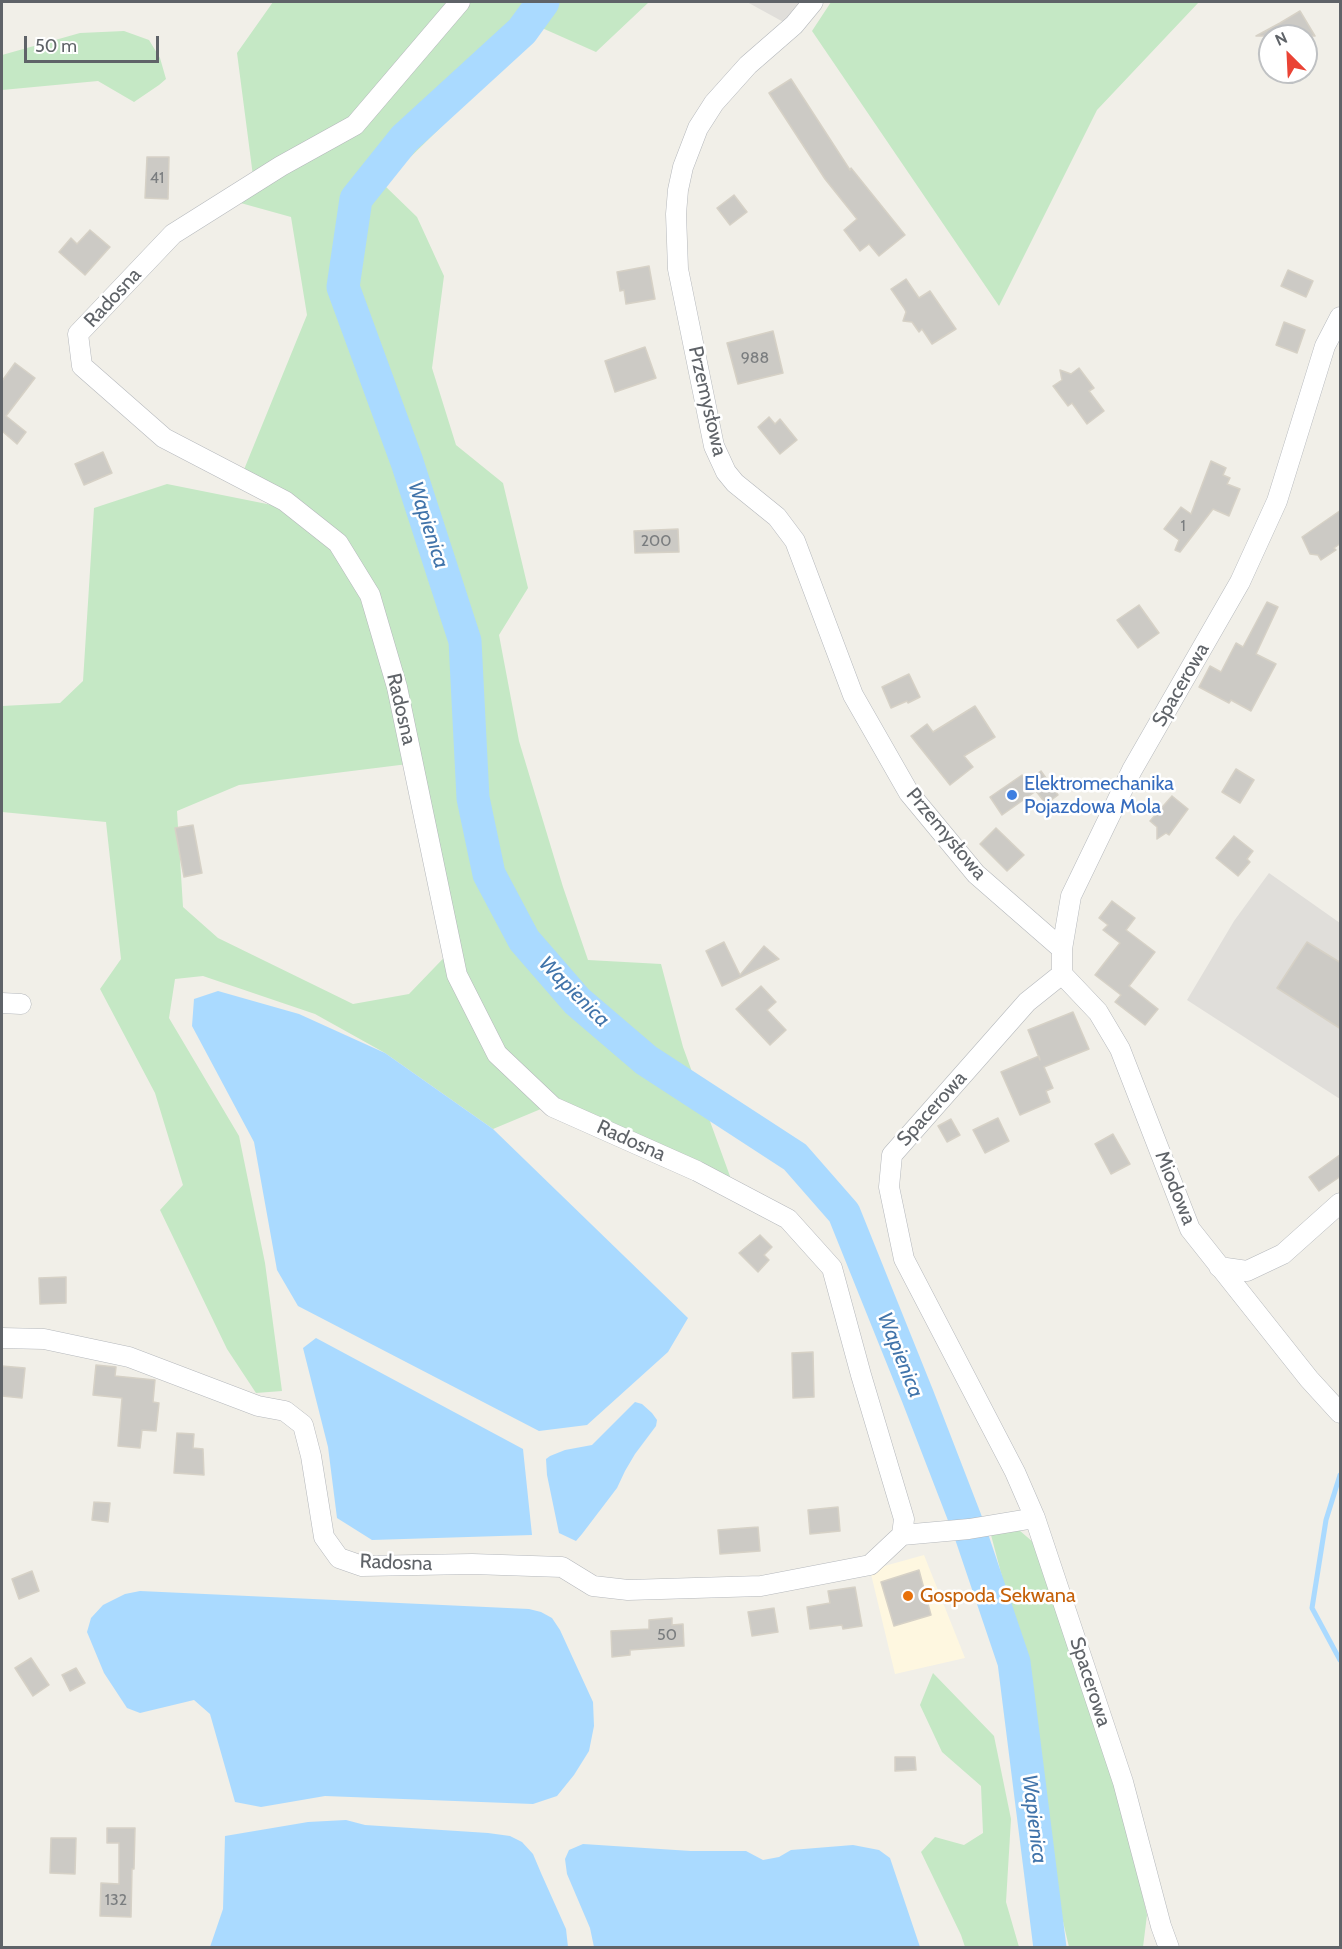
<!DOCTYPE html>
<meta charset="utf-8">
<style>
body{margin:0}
#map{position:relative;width:1342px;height:1949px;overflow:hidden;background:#f1efe8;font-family:Cabin,sans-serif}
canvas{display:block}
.frame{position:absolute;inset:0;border:3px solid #5f6368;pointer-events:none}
.north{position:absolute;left:1258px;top:24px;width:60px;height:60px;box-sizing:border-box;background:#fff;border:2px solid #bfc1c3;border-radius:50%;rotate:336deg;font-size:16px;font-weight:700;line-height:24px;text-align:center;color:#5f6368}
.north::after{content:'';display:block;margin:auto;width:21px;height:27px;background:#ea4335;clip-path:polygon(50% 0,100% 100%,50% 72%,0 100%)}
.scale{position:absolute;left:24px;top:36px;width:135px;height:27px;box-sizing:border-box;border:3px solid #5f6368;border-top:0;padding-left:8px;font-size:18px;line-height:21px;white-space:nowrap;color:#5f6368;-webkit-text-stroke:4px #fff;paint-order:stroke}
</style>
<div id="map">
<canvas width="1342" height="1949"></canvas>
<div class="frame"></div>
<div class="north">N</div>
<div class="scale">50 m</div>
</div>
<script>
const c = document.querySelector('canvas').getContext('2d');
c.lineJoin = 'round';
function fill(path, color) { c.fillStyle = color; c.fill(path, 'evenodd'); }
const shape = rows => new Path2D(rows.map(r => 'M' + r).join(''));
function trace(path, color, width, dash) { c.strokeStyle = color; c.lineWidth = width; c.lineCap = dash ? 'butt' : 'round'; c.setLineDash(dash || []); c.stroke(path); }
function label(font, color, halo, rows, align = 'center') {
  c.font = font + ' Cabin,sans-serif'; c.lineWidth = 5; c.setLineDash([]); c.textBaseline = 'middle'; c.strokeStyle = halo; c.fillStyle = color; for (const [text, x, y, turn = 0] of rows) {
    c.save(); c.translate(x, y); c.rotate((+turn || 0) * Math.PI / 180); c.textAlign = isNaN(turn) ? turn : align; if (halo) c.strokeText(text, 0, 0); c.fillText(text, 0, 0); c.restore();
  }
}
fill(shape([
 [924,1555,965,1658,895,1674,870,1570]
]), '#fef7e0');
fill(shape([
 [747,2,806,2,787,24],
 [1269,873,1340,923,1340,1099,1187,1000,1234,921]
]), '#e0deda');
fill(shape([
 [273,2,451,2,352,121,253,176,237,53],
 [466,2,649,2,596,52,542,28,383,184,417,217,444,276,432,368,456,445,503,483,528,588,499,635,519,741,563,887,588,960,661,964,683,1047,731,1179,560,1101,493,1129,385,1053,315,1014,203,976,175,979,169,1018,239,1136,265,1263,282,1391,256,1393,227,1349,160,1210,183,1185,155,1093,100,989,121,959,106,822,2,812,2,706,60,703,83,681,94,508,167,484,282,507,333,548,366,599,408,764,239,785,177,811,183,907,218,938,353,1004,409,994,460,941,403,687,342,540,243,472,307,315,291,217,237,202,357,130],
 [831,2,1199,2,1097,110,999,306,812,31],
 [124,31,149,40,160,58,166,79,159,85,134,102,98,81,2,90,2,55,80,33],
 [1019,1530,1041,1549,1118,1786,1147,1915,1143,1947,1069,1947,1057,1896,1029,1679,991,1535],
 [933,1673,994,1736,1011,1819,1006,1902,1019,1947,965,1947,961,1935,921,1852,935,1837,964,1845,983,1833,981,1786,942,1752,920,1705]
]), '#c5e8c5');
fill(shape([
 [218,991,299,1014,385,1053,493,1129,688,1318,668,1352,587,1425,539,1431,298,1306,277,1270,254,1142,192,1026,194,999],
 [316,1338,523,1449,532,1535,372,1540,337,1518,328,1447,303,1348],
 [635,1402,642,1404,652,1413,657,1420,656,1426,635,1454,625,1471,617,1488,582,1534,576,1541,559,1533,547,1475,546,1459,550,1456,565,1450,592,1445],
 [140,1591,529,1609,541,1612,552,1618,560,1630,593,1702,594,1726,589,1751,574,1775,557,1796,533,1804,325,1796,261,1807,235,1802,210,1714,194,1700,140,1713,127,1708,104,1673,87,1632,91,1618,103,1605,125,1594],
 [346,1820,365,1825,488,1833,510,1836,522,1842,533,1854,541,1873,566,1929,568,1947,210,1947,223,1909,225,1836,308,1822],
 [583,1844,691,1851,746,1851,763,1860,779,1857,791,1850,853,1845,879,1850,890,1858,920,1947,594,1947,590,1928,567,1874,565,1859,569,1850]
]), '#aadaff');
trace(shape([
 [1340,1475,1326,1520,1312,1608,1340,1660]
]), '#aadaff', 5);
trace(shape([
 [543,2,522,31,404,139,356,199,343,287,407,462,465,641,473,798,489,874,524,940,577,1001,646,1060,795,1157,844,1213,918,1397,969,1529,1014,1662,1050,1948]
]), '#aadaff', 33);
const building = shape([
 [1300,11,1315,36,1256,36,1280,23,1300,11],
 [791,79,850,170,851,168,905,235,879,256,869,244,860,251,844,230,857,219,825,179,769,93,791,79],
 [147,157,169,157,168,199,145,198,147,157],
 [734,195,747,212,730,225,717,208,734,195],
 [90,230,110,247,85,275,59,252,71,238,77,244,90,230],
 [649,266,655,299,626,304,624,290,620,291,617,272,649,266],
 [1288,270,1313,281,1306,297,1281,286,1288,270],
 [906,279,919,298,930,291,956,329,932,344,922,329,919,332,912,322,903,321,906,312,904,308,891,289,906,279],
 [1284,322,1305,330,1297,353,1276,345,1284,322],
 [773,331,783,373,738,384,727,343,773,331],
 [645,347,656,378,615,392,605,361,645,347],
 [15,363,35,378,6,416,26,432,17,444,2,431,2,381,15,363],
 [1079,368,1094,388,1089,391,1104,411,1087,424,1072,403,1068,406,1053,386,1062,380,1060,370,1071,374,1079,368],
 [769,417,775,424,780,419,797,440,780,454,758,427,769,417],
 [103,452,112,473,84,485,75,464,103,452],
 [1211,461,1226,468,1223,475,1230,478,1227,484,1240,489,1229,516,1213,509,1180,552,1175,550,1179,540,1164,529,1181,507,1191,514,1211,461],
 [1341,510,1341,543,1334,548,1336,550,1321,560,1318,555,1310,554,1302,537,1341,510],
 [678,529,679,552,635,553,634,531,678,529],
 [1267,602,1278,607,1256,654,1276,664,1251,711,1231,700,1229,703,1199,687,1210,666,1221,672,1236,643,1243,647,1267,602],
 [1139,605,1159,633,1138,648,1117,620,1139,605],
 [909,674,920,697,908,703,907,701,891,708,882,687,909,674],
 [975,706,995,737,964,756,973,767,950,785,911,736,927,724,933,732,975,706],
 [1236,769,1254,780,1240,803,1222,792,1236,769],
 [1041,771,1058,795,1046,804,1036,791,1002,815,990,797,1022,775,1026,781,1041,771],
 [1172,796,1188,809,1169,835,1166,833,1157,839,1157,827,1150,821,1172,796],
 [193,825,202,873,184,877,175,828,193,825],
 [996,828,1024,855,1007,871,980,844,996,828],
 [1234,836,1253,851,1247,859,1250,862,1238,876,1216,858,1234,836],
 [1112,901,1135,918,1126,930,1155,952,1129,986,1158,1009,1145,1025,1115,1002,1121,995,1095,975,1120,943,1103,930,1108,925,1099,918,1112,901],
 [724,942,740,975,764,946,779,959,722,986,706,951,724,942],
 [1307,942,1341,963,1341,1029,1277,988,1307,942],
 [761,986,776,1002,767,1010,786,1030,770,1045,736,1009,761,986],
 [1073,1012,1089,1049,1044,1067,1053,1088,1046,1091,1050,1102,1020,1115,1001,1072,1039,1056,1040,1060,1028,1030,1073,1012],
 [998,1118,1009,1141,985,1153,973,1130,998,1118],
 [951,1119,960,1135,947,1142,938,1126,951,1119],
 [1113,1134,1130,1164,1111,1174,1095,1144,1113,1134],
 [1341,1154,1341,1176,1319,1191,1309,1177,1341,1154],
 [760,1235,772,1247,764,1255,769,1260,758,1272,739,1253,760,1235],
 [66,1277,66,1303,40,1304,39,1278,66,1277],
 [813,1352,814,1397,793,1398,792,1353,813,1352],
 [96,1365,116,1367,115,1376,155,1380,153,1402,159,1403,156,1431,142,1430,140,1448,118,1446,122,1398,93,1395,96,1365],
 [2,1366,25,1368,22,1398,2,1396,2,1366],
 [177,1433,194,1434,193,1448,203,1449,204,1475,174,1473,177,1433],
 [94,1502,110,1503,108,1522,92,1520,94,1502],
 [838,1507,840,1531,810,1534,808,1510,838,1507],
 [758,1527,760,1551,720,1554,718,1530,758,1527],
 [919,1570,931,1615,894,1626,881,1582,919,1570],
 [32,1571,39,1591,19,1599,12,1579,32,1571],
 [855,1587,862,1626,843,1629,842,1625,810,1629,807,1607,830,1603,828,1591,855,1587],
 [774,1608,778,1632,752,1636,748,1612,774,1608],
 [672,1618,672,1625,683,1624,684,1646,630,1650,630,1655,612,1657,611,1631,649,1629,649,1620,672,1618],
 [31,1658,49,1685,33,1696,15,1668,31,1658],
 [76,1668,85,1683,70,1691,62,1675,76,1668],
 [895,1757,915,1757,916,1770,895,1771,895,1757],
 [107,1828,135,1828,134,1869,132,1869,131,1917,100,1916,101,1883,119,1884,119,1843,107,1843,107,1828],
 [51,1838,76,1838,75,1874,50,1873,51,1838]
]);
fill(building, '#cccac5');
trace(building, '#d6d1c6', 1.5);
const street = shape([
 [813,2,794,25,748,65,714,103,698,128,683,167,678,190,676,214,678,269,714,446,726,472,735,483,777,517,795,541,853,695,909,793,976,874,1062,949],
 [1062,974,1098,1012,1120,1049,1190,1229,1309,1379,1340,1413],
 [2,1003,21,1004],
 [1219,1267,1247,1271,1283,1254,1340,1203],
 [2,1338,44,1339,129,1357,258,1406,285,1411,303,1425,311,1456,324,1537,339,1558,362,1566,472,1564,562,1567,593,1586,628,1590,761,1586,870,1565,902,1535,904,1519,861,1375,832,1268,788,1219,697,1171,553,1107,497,1054,457,975,397,687,370,595,338,543,285,501,164,438,82,366,78,334,173,234,281,166,355,125,460,2],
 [902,1535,969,1529,1035,1518],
 [1169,1948,1161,1926,1123,1782,1035,1518,1015,1472,904,1259,889,1187,892,1155,1027,1002,1062,974,1062,949,1071,896,1132,770,1240,582,1277,501,1325,346,1340,317]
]);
trace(street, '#b5b8bc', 21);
trace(street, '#fff', 20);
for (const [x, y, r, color] of [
 [1012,795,6,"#3f7fe0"],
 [908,1596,6,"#e8710a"]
]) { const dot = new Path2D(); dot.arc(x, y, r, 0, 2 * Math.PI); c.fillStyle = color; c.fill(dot); trace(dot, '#fff', 2); }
label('16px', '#7a7d7f', null, [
 ["41",157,178],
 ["988",755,358],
 ["1",1183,526],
 ["200",656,541],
 ["50",667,1635],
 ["132",116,1900]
]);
label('20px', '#5f6368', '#fff', [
 ["Radosna",113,298,-47],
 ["Przemysłowa",707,401,77],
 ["Spacerowa",1181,685,-60],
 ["Radosna",401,709,77],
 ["Przemysłowa",946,834,50],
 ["Spacerowa",932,1109,-48],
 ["Radosna",631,1141,24],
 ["Miodowa",1175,1188,68],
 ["Radosna",396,1563,2],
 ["Spacerowa",1090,1682,72]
]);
label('20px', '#366cbe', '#fff', [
 ["Elektromechanika",1024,784],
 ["Pojazdowa Mola",1024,807]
], 'left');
label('20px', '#c56008', '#fff', [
 ["Gospoda Sekwana",920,1596]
], 'left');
label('italic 21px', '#4174aa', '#fff', [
 ["Wapienica",428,525,72],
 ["Wapienica",574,992,45],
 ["Wapienica",900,1355,68],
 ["Wapienica",1034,1819,83]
]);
</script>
